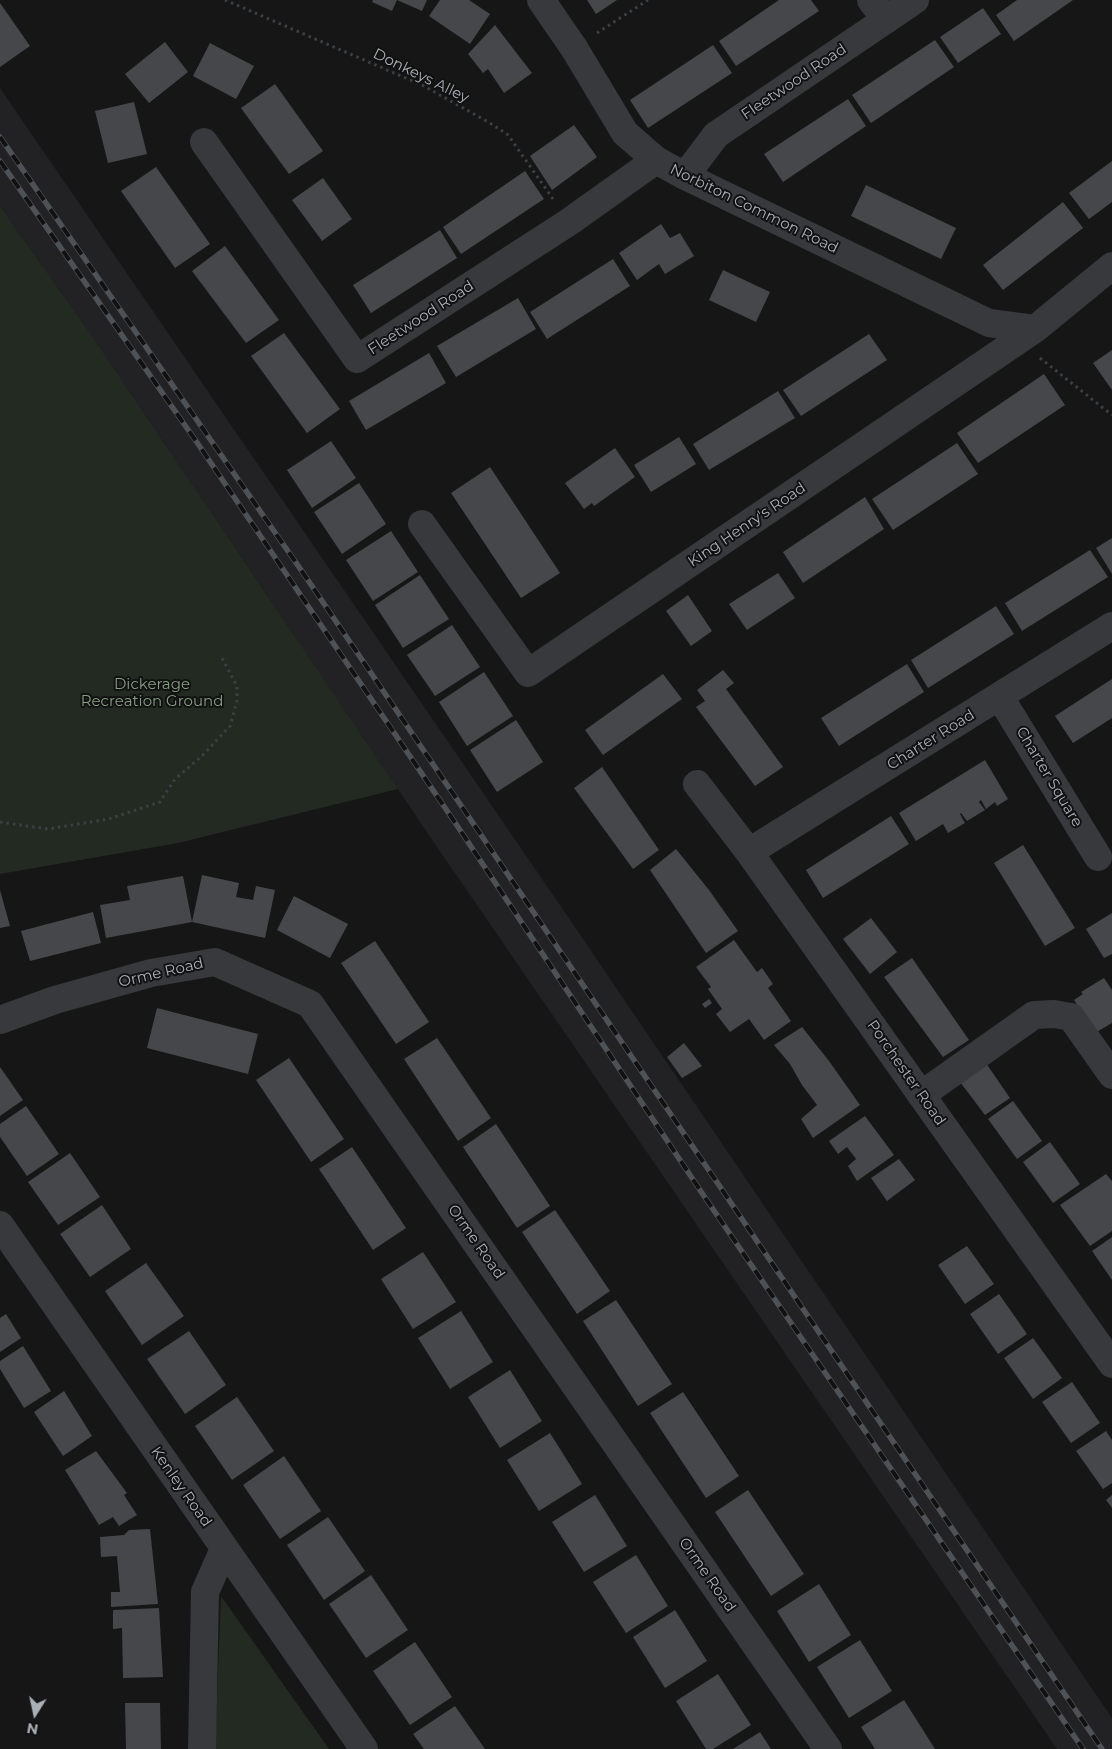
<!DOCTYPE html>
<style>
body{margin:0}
#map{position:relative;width:1112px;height:1749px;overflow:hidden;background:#161617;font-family:Montserrat,sans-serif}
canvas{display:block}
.north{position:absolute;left:10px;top:1689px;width:50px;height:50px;-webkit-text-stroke:4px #111112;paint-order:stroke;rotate:190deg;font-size:14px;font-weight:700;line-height:20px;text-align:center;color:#a9b0b6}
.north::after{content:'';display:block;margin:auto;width:18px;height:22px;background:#a9b0b6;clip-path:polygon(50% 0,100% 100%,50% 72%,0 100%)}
</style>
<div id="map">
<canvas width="1112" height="1749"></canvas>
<div class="north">N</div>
</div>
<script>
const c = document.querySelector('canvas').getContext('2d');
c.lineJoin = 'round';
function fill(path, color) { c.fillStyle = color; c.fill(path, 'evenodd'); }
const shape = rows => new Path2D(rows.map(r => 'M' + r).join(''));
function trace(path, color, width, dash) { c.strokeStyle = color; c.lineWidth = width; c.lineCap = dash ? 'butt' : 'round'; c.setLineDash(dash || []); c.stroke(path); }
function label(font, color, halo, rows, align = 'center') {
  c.font = font + ' Montserrat,sans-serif'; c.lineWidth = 4; c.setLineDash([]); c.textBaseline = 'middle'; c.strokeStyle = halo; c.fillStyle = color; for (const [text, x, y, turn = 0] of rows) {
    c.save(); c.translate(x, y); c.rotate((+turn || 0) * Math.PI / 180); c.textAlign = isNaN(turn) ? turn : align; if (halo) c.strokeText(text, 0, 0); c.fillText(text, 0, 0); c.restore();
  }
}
fill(shape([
 [0,88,564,911,1095,1693,1112,1718,1112,1749,1057,1749,435,844,88,330,0,206]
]), '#222224');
fill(shape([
 [0,206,88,330,398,789,178,843,0,874],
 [221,1596,329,1749,215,1749]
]), '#232a22');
fill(shape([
 [373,0,397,0,392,11,372,2],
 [397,0,427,0,422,11],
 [440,0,469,0,490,14,470,44,429,16],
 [587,0,617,0,596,14],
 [779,0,811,0,819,11,736,66,719,41],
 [1017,0,1073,0,1014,41,996,15],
 [0,3,30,46,0,67],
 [983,8,1001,34,958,63,940,37],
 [495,25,532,73,504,93,488,69,483,73,468,54],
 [935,40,954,67,871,123,852,95],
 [165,42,188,72,149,103,125,74],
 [210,43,254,66,236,99,193,76],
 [713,45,732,73,648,128,630,100],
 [275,84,323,151,289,174,241,108],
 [848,99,866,126,783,182,764,154],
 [134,102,147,154,108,163,95,111],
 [574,125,597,157,552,190,530,156],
 [1112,161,1112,202,1089,219,1069,193],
 [156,167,210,244,175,268,121,191],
 [525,171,544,199,461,254,443,227],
 [323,178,352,219,322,241,292,200],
 [866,185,956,228,941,259,851,216],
 [1063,202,1083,228,1003,290,983,265],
 [661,224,670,238,680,233,694,256,665,274,659,264,637,280,619,253],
 [440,230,457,258,371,313,353,285],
 [225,246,279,320,246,343,192,271],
 [613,259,630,286,547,339,530,312],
 [723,270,770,292,756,322,709,300],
 [518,298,536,329,456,377,437,346],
 [284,333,340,409,307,433,251,356],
 [869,334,887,360,801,416,783,390],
 [1112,350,1112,390,1093,363],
 [429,353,446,383,366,430,349,401],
 [1044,374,1065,405,978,463,957,433],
 [778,391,795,418,709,470,693,444],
 [679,437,696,464,651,492,634,465],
 [331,441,356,478,312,508,287,470],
 [957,443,978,474,893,530,872,499],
 [615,448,635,477,594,506,592,503,584,509,565,483],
 [490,467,560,573,521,598,451,493],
 [359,483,386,524,342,554,314,512],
 [865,497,884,529,803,583,783,552],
 [391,531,418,572,373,601,346,560],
 [1112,538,1112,574,1096,548],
 [1090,550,1108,577,1022,631,1005,603],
 [778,573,795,598,747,630,729,604],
 [420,575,449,619,403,648,375,605],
 [688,595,712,631,691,646,666,611],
 [996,606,1014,634,928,688,911,660],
 [452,625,480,667,435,696,407,655],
 [907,664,924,692,839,746,821,718],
 [723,670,734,683,726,689,783,767,755,786,696,707,705,701,697,690],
 [484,672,513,716,467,746,439,702],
 [663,674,682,699,603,755,585,730],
 [1112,679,1112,718,1073,743,1055,716],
 [516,720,543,762,497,792,470,750],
 [985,760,1008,799,997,806,995,802,986,809,981,800,979,802,985,810,967,821,961,813,960,814,965,823,948,833,943,824,916,841,899,813],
 [602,767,659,850,633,869,574,788],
 [891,816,909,844,823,898,806,870],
 [1023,845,1075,928,1045,946,994,863],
 [676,849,709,890,738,931,706,953,650,870],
 [202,875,239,883,236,897,253,900,256,886,275,890,265,938,192,922],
 [183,876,192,922,106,938,100,905,130,900,127,886],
 [0,890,10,926,0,928],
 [294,896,348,924,330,958,277,930],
 [93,912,101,943,30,961,21,931],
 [1112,913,1112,954,1104,958,1086,929],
 [871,918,897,952,870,974,843,939],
 [734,940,757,972,762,968,773,984,768,988,791,1021,764,1040,749,1019,730,1032,716,1014,722,1009,708,989,711,987,696,967],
 [375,941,429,1022,396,1044,341,963],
 [912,958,969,1040,943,1057,884,977],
 [1104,978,1112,990,1112,1023,1095,1033,1074,1000,1083,994,1081,992],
 [709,999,712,1003,705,1008,702,1004],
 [157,1008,258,1034,248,1074,147,1048],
 [802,1027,829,1061,860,1105,813,1138,801,1119,817,1105,802,1085,790,1064,774,1045],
 [437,1038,491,1118,458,1141,404,1059],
 [684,1043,702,1066,682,1078,667,1057],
 [981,1056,1010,1098,985,1115,954,1074],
 [289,1058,344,1139,311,1162,256,1080],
 [0,1067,23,1100,0,1116],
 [1013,1101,1042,1141,1017,1159,988,1119],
 [26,1106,59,1154,27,1176,0,1137,0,1124],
 [865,1116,894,1155,857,1181,848,1166,856,1159,847,1147,838,1154,829,1141],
 [496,1124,550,1206,517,1228,463,1147],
 [1050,1142,1080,1184,1053,1203,1023,1162],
 [352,1147,406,1228,373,1250,319,1169],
 [70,1153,100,1197,58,1225,28,1182],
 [899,1159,915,1180,887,1201,871,1178],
 [1106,1174,1112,1181,1112,1231,1090,1246,1060,1205],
 [102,1205,131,1249,90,1277,60,1234],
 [555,1210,610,1291,577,1314,522,1232],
 [1112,1237,1112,1280,1092,1251],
 [967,1246,994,1284,965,1304,938,1265],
 [423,1252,456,1302,413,1329,381,1279],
 [146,1263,184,1316,142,1345,105,1291],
 [999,1294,1027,1334,998,1354,970,1314],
 [616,1300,672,1384,638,1406,583,1321],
 [461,1311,493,1362,450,1389,418,1338],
 [6,1314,21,1338,0,1352,0,1318],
 [189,1331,226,1385,185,1414,147,1359],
 [1033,1338,1062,1378,1033,1399,1004,1358],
 [23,1346,51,1391,24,1408,0,1369,0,1361],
 [510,1370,542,1421,500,1448,468,1397],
 [1072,1382,1100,1423,1071,1443,1042,1402],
 [64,1391,92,1436,63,1456,34,1412],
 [683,1392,739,1476,706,1498,650,1413],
 [237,1397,274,1451,232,1480,195,1426],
 [1106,1431,1112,1440,1112,1483,1103,1489,1076,1451],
 [550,1433,582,1484,539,1511,507,1460],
 [96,1451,127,1493,124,1495,137,1515,119,1526,113,1517,99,1525,65,1470],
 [284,1456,321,1511,280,1539,243,1485],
 [748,1490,804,1574,771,1596,715,1512],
 [595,1495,627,1546,584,1572,552,1522],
 [1112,1495,1112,1508,1106,1500],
 [328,1517,365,1571,324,1600,287,1545],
 [150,1529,158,1604,111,1607,111,1592,120,1592,117,1556,101,1557,100,1537,124,1535,129,1530],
 [636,1555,668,1606,626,1633,593,1582],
 [371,1575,408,1630,366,1658,329,1604],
 [819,1584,851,1635,809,1662,777,1611],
 [159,1608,163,1677,123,1678,122,1628,113,1629,113,1610],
 [675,1610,707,1661,665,1688,633,1637],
 [860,1640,892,1691,849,1718,817,1667],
 [415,1642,452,1697,410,1725,373,1671],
 [718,1674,751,1725,713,1749,706,1749,676,1701],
 [904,1700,935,1749,875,1749,861,1727],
 [125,1703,160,1703,161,1749,126,1749],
 [455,1706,485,1749,424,1749,413,1734],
 [760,1732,771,1749,733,1749]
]), '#45474a');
trace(shape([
 [225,0,422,85,490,123,508,135,553,199],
 [597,33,648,0],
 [1040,358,1112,415],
 [0,822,48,829,109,819,160,802,175,779,202,756,230,726,237,701,237,686,222,658]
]), '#3d4043', 3, [2.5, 4]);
trace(shape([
 [541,0,574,48,625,133,656,160,685,176,989,323,1035,329],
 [871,0,886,20],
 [204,142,357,359,569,222,656,160],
 [685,176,716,135,915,0],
 [422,524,528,673,1035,329,1112,266],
 [1000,697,1098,857],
 [697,784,749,852,1112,1364],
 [749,852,1112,626],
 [0,1020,55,1000,151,973,215,962,310,1004,828,1749],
 [921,1095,1034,1015,1054,1014,1071,1017,1112,1075],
 [0,1225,364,1749],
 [202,1749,205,1592,224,1549]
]), '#37393c', 28);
const rail = shape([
 [0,137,299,567,1102,1749],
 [0,161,196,441,456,824,706,1199,1083,1749]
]);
trace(rail, '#4e5155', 5.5);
trace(rail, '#111112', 4, [11]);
label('15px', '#a9b0b6', '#111112', [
 ["Donkeys Alley",421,76,26],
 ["Fleetwood Road",794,82,-34],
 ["Norbiton Common Road",754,209,26],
 ["Fleetwood Road",421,318,-33],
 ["King Henry's Road",747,525,-34],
 ["Charter Road",931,740,-32],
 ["Charter Square",1049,777,59],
 ["Orme Road",161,973,-13],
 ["Porchester Road",906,1073,55],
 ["Orme Road",476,1242,55],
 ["Kenley Road",181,1487,55],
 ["Orme Road",707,1575,55]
]);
label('15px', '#879f82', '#111112', [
 ["Dickerage",152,685],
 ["Recreation Ground",152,702]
]);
</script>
